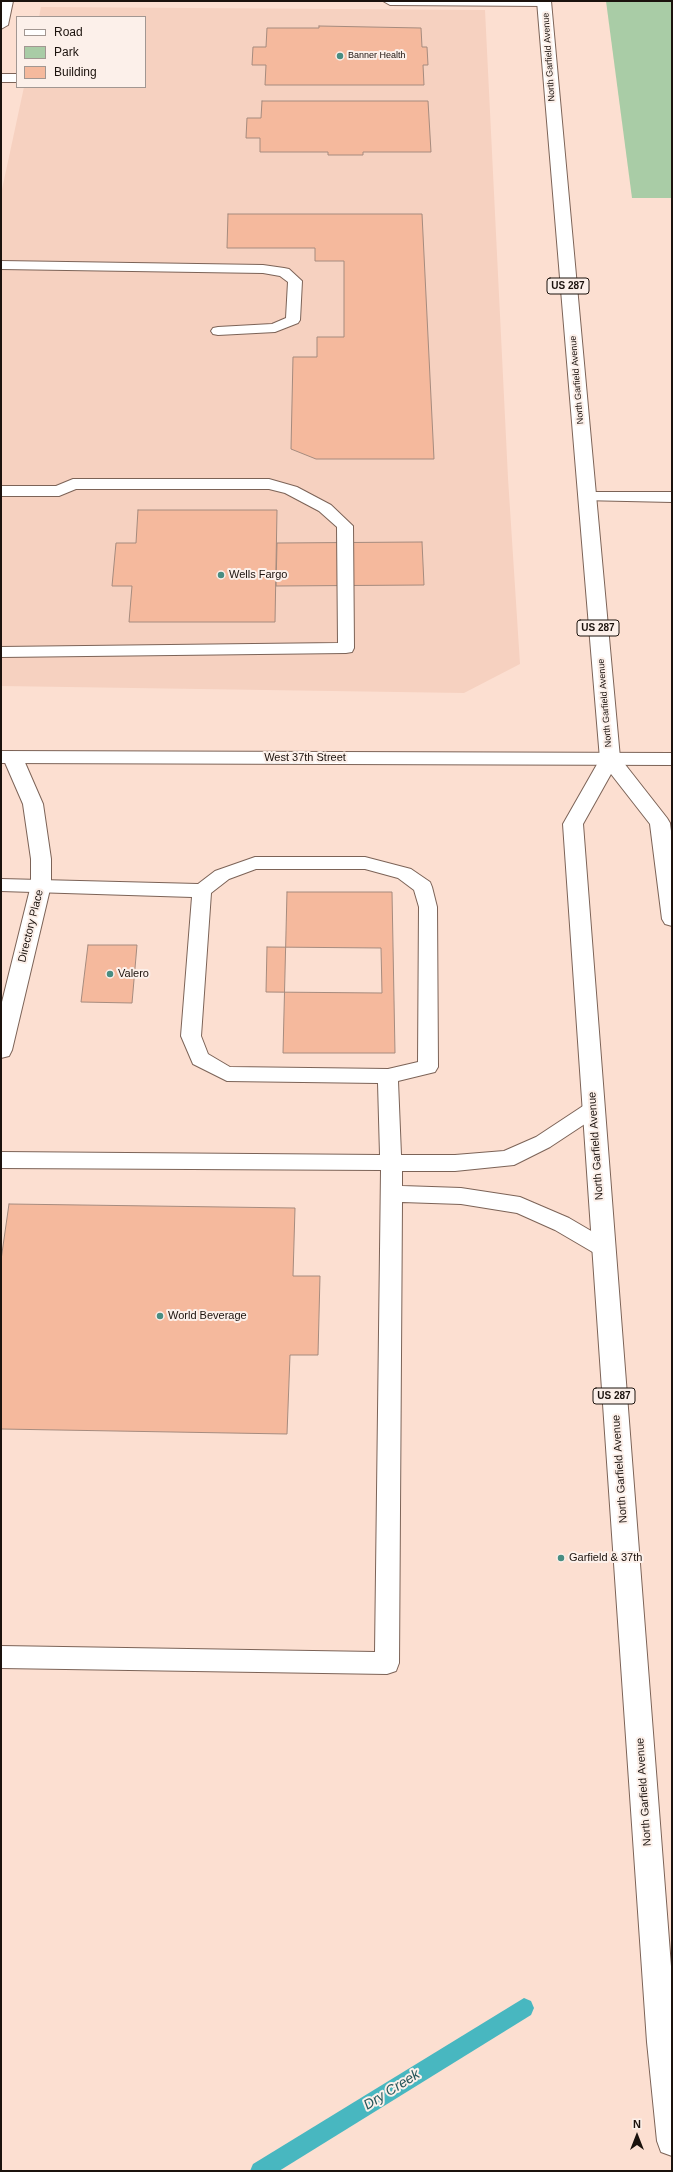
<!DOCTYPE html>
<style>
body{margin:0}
#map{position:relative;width:673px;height:2172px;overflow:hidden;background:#fcdfd1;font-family:Helvetica,sans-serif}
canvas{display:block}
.frame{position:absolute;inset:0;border:2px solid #1b120d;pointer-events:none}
.legend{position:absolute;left:16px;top:16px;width:130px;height:72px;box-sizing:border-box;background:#fcf0ea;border:1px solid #a29792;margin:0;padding:5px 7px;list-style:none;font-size:12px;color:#1b120d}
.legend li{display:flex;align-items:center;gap:8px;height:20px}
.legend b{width:20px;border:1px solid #a29792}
.north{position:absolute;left:617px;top:2116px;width:40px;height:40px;-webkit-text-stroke:3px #fcf0ea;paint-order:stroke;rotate:0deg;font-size:11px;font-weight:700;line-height:16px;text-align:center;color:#1b120d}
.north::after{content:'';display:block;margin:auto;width:14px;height:18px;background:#1b120d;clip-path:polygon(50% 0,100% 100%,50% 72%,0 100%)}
</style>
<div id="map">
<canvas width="673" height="2172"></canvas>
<div class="frame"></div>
<ul class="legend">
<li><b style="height:5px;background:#fff"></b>Road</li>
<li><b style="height:11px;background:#a9cca6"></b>Park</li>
<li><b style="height:11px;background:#f5b99d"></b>Building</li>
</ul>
<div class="north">N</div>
</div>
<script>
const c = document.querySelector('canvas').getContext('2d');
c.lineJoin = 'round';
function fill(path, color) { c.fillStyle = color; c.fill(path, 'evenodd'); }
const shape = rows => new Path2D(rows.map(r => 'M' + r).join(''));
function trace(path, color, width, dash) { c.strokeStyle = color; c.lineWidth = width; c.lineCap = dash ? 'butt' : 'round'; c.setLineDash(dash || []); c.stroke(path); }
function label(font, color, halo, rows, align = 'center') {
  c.font = font + ' Helvetica,sans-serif'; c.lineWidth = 4; c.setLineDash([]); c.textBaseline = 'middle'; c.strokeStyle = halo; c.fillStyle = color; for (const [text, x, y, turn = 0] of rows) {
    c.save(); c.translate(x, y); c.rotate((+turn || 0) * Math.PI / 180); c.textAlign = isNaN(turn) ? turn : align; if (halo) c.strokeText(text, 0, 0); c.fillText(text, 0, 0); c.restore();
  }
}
fill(shape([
 [41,7,485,10,508,478,520,664,464,693,1,686,1,194,24,87,145,87,145,17,39,17]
]), '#f6d1c0');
fill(shape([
 [606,1,672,1,672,198,632,198]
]), '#a9cca6');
fill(shape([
 [524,1998,531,2001,534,2008,531,2015,279,2171,250,2171,253,2164,524,1998]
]), '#48b7c0');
const building = shape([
 [319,26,421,28,422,47,427,47,428,65,423,65,424,85,265,85,266,65,252,65,253,47,266,47,267,28,319,28,319,26],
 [262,101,428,101,431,152,363,152,363,155,328,155,328,152,260,152,260,138,246,138,247,118,261,118,262,101],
 [228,214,422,214,434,459,316,459,291,449,293,357,317,357,317,337,344,337,344,261,315,261,315,248,227,248,228,214],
 [138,510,277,510,275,622,129,622,132,586,112,586,116,543,136,543,138,510],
 [422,542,424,585,276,586,277,543,422,542],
 [287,892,392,892,395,1053,283,1053,287,892],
 [88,945,137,945,132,1003,81,1002,88,945],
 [267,947,381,948,382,993,266,992,267,947],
 [9,1204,295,1208,293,1276,320,1276,318,1355,290,1355,287,1434,1,1429,1,1260,9,1204]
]);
fill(building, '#f5b99d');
trace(building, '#a68b7e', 1);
const lane = shape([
 [1,74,17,74,17,82,1,82,1,74],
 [1,261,263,265,284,268,289,269,302,281,300,320,298,323,275,332,218,335,213,334,211,331,213,328,218,327,272,324,286,318,288,282,280,276,263,273,1,269,1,261],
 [73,479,269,479,297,487,331,505,353,526,354,648,352,652,346,653,1,657,1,647,338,643,337,527,319,511,285,493,269,489,76,489,59,496,1,496,1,486,56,486,73,479],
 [587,492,672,492,672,502,581,500,579,497,581,494,587,492],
 [255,857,365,857,411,869,430,882,432,887,437,907,438,1067,435,1072,398,1081,401,1155,455,1155,504,1151,536,1137,586,1104,593,1101,600,1104,603,1109,600,1114,550,1147,514,1165,455,1171,402,1171,402,1186,461,1188,520,1197,569,1218,610,1242,614,1248,610,1254,603,1256,596,1254,555,1230,517,1213,461,1204,402,1202,399,1663,396,1671,387,1674,1,1668,1,1646,375,1652,381,1170,1,1168,1,1152,380,1155,378,1083,227,1081,193,1064,181,1036,192,897,1,891,1,879,198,884,215,871,255,857],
 [256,869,365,869,398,878,414,890,419,907,418,1062,388,1069,230,1067,208,1054,201,1036,211,893,229,879,256,869]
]);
const street = shape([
 [1,1,13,1,8,25,1,29,1,1],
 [383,1,550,1,551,2,544,6,390,5,383,1],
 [13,752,20,754,23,758,43,804,51,859,51,885,12,1050,9,1056,1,1058,1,1006,31,885,31,859,23,804,3,758,6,754,13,752]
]);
const secondary = shape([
 [1,751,672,753,672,765,1,763,1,751]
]);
const highway = shape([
 [537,1,551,1,620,758,667,818,670,823,672,839,672,926,665,924,662,919,650,824,611,774,583,824,672,1979,672,2156,661,2152,657,2141,647,2042,563,824,600,759,537,1]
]);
trace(lane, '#7c6357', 2);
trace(street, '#7c6357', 2);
trace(secondary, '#7c6357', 2);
trace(highway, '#7c6357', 2);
fill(lane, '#fff');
fill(street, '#fff');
fill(secondary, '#fff');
fill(highway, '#fff');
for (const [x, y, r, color] of [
 [340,56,4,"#488d82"],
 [221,575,4,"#488d82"],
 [110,974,4,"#488d82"],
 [160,1316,4,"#488d82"],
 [561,1558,4,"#488d82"]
]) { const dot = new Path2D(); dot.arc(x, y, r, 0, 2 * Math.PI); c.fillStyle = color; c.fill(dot); trace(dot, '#fcf0ea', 1.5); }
label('9px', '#1b120d', '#fcf0ea', [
 ["Banner Health",348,56]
], 'left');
label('9px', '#1b120d', '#fcf0ea', [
 ["North Garfield Avenue",549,57,-94],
 ["North Garfield Avenue",577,380,-95],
 ["North Garfield Avenue",605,703,-95]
]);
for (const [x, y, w] of [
 [568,286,42],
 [598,628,42],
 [614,1396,42]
]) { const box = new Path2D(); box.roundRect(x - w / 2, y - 8, w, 16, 3); c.fillStyle = '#fcf0ea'; c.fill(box); trace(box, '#1b120d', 1); }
label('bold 10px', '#1b120d', null, [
 ["US 287",568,286],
 ["US 287",598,628],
 ["US 287",614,1396]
]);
label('11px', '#1b120d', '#fcf0ea', [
 ["Wells Fargo",229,575],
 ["Valero",118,974],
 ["World Beverage",168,1316],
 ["Garfield & 37th",569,1558]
], 'left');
label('11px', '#1b120d', '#fcf0ea', [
 ["West 37th Street",305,758],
 ["Directory Place",31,926,-76],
 ["North Garfield Avenue",596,1146,-94],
 ["North Garfield Avenue",620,1469,-94],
 ["North Garfield Avenue",644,1792,-94]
]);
label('italic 14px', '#26565a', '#fcf0ea', [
 ["Dry Creek",392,2090,-32]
]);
</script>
